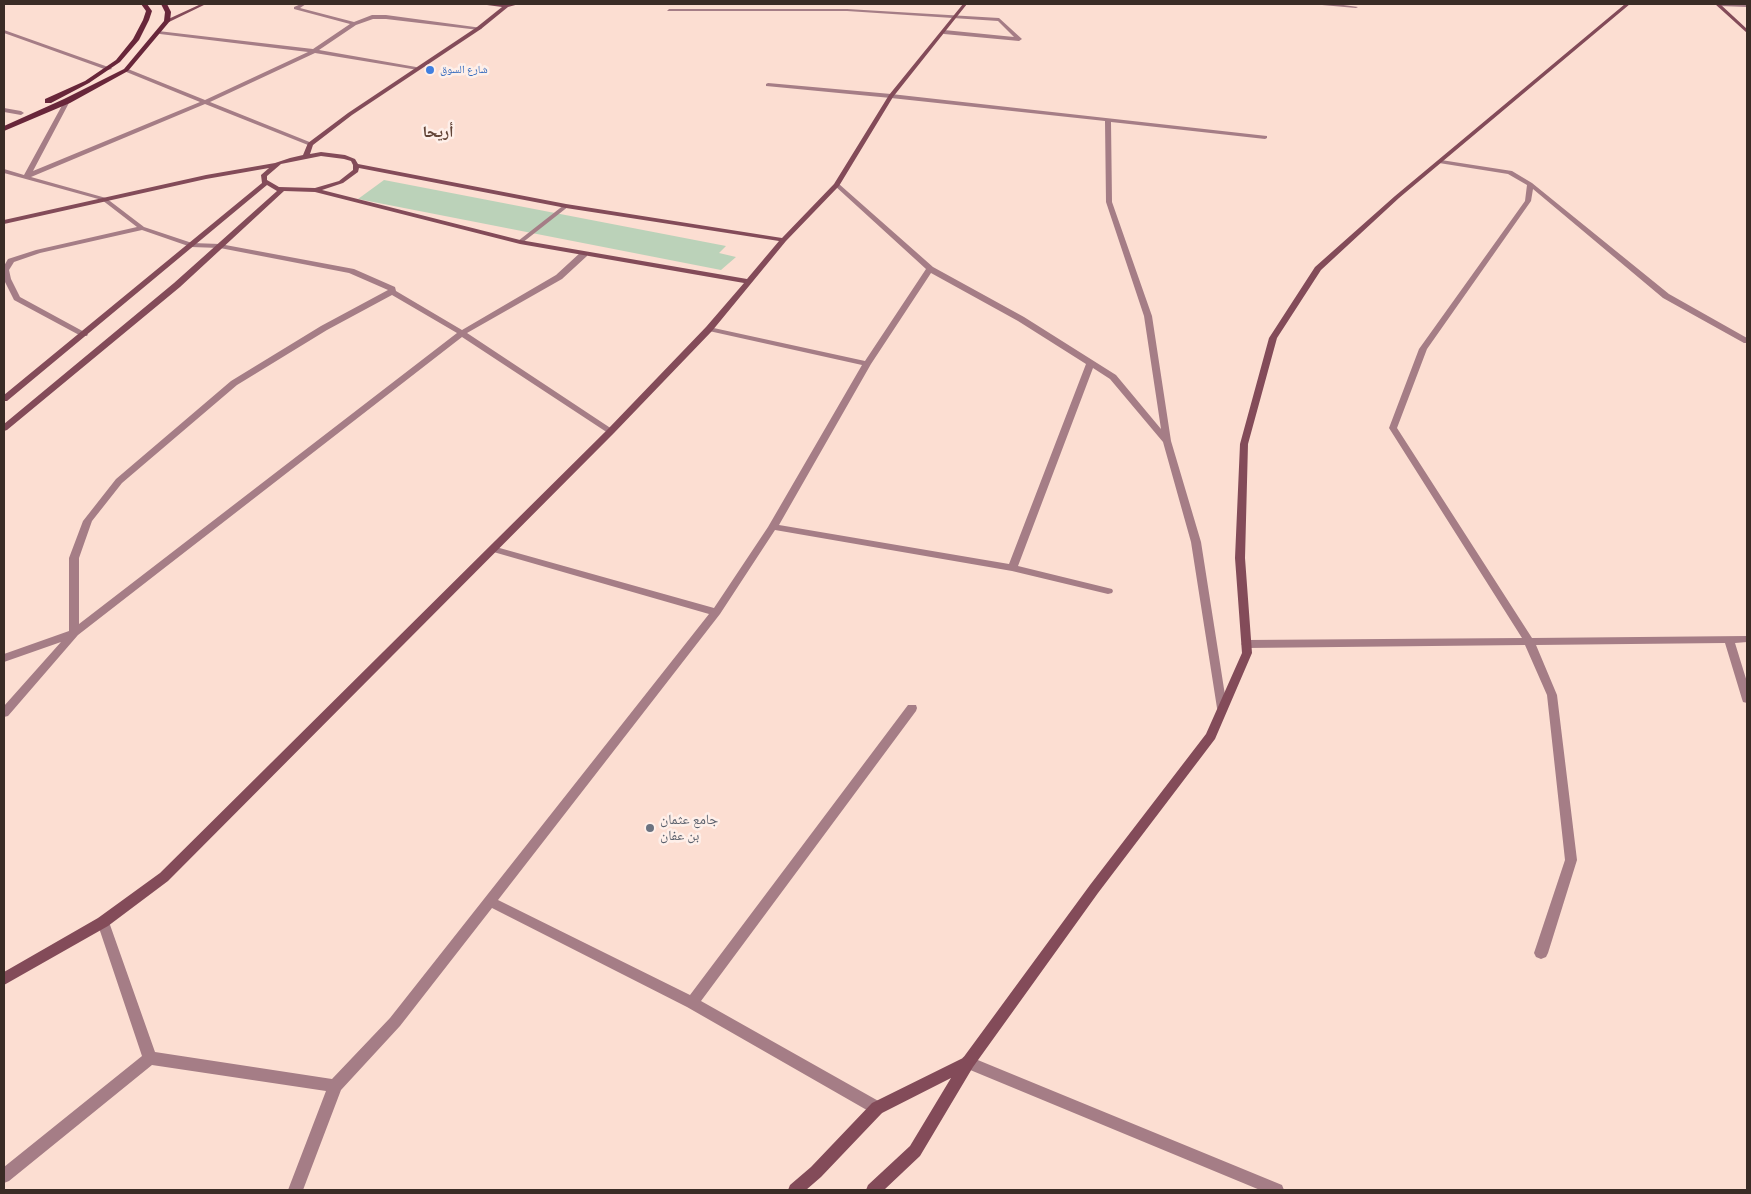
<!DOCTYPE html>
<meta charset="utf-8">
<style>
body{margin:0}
#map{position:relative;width:1751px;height:1194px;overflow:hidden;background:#fcded2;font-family:Signika,sans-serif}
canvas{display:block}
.frame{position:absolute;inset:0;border:5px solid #3a2c26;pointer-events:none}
</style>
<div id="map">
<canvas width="1751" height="1194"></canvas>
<div class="frame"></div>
</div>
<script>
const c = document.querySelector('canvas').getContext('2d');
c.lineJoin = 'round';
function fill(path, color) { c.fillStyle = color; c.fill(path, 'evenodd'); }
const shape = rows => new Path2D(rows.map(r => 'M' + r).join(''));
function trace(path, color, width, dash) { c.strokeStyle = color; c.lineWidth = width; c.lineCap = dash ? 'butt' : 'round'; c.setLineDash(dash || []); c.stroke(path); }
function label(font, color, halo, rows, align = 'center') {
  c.font = font + ' Signika,"Noto Naskh Arabic",sans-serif'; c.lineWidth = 5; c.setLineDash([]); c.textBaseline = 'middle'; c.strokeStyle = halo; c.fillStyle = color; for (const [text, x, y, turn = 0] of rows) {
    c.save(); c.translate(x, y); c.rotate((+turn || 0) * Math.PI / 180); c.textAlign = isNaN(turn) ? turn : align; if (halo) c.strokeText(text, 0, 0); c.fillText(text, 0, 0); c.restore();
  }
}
fill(shape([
 [384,180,726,246,719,253,736,257,721,270,358,199]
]), '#bbd2b9');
fill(shape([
 [301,4,306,4,300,8,354,22,372,15,386,15,482,28,479,30,386,19,373,19,356,25,319,50,416,67,419,69,418,70,315,53,210,102,312,143,312,145,308,145,205,104,31,177,106,198,144,227,192,243,220,244,354,269,395,287,396,291,462,330,556,275,581,252,587,252,587,256,562,279,467,333,615,431,611,434,608,433,462,337,78,635,8,716,4,717,4,706,61,642,4,662,4,654,69,631,69,558,83,521,116,479,231,381,321,326,388,290,349,273,220,248,191,247,142,230,40,253,14,262,9,270,11,279,20,297,88,334,87,336,81,336,14,300,4,280,4,266,8,259,36,250,137,227,102,200,4,173,4,169,24,175,65,100,70,101,33,171,200,102,124,71,124,69,128,69,205,100,308,52,160,34,158,33,158,31,313,49,350,24,294,9,294,7,301,4],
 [392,295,457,333,79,624,79,558,92,521,122,483,237,385,327,330,392,295],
 [1320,4,1336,4,1358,7,1356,8,1322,5,1320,4],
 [1718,4,1747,5,1747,7,1719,6,1717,5,1718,4],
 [669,9,847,9,999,18,1022,39,1019,41,944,34,941,32,944,30,1014,37,998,21,847,11,667,11,669,9],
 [4,30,111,68,112,69,107,70,4,33,4,30],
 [768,83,891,94,1267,136,1267,138,1265,139,1111,122,1112,202,1152,316,1171,441,1201,542,1227,708,1226,711,1218,711,1217,708,1191,542,1163,442,1110,379,1093,368,1018,566,1112,589,1113,591,1112,593,1108,594,1012,571,775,530,720,614,498,900,690,995,908,705,916,705,917,708,916,711,701,1001,882,1103,884,1108,882,1113,877,1115,872,1113,687,1007,492,908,400,1026,341,1090,303,1190,288,1190,326,1091,152,1065,9,1181,4,1183,4,1167,142,1056,97,922,98,918,103,917,108,918,109,922,155,1052,332,1079,390,1018,709,614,490,551,488,549,490,547,496,547,714,608,768,527,862,365,709,331,705,329,709,327,865,361,926,269,835,186,835,184,839,184,933,267,1024,317,1116,375,1161,429,1144,316,1106,202,1105,121,891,98,766,86,766,84,768,83],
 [931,273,1018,321,1086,364,1009,564,779,525,871,364,931,273],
 [4,108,21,111,24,113,21,115,4,112,4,108],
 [1441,160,1512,171,1532,183,1669,294,1747,338,1747,343,1744,343,1663,298,1533,189,1531,201,1427,349,1397,428,1532,638,1747,636,1747,642,1735,643,1747,682,1747,703,1743,702,1742,699,1725,643,1536,645,1557,695,1577,860,1548,953,1546,957,1541,959,1536,957,1534,953,1565,860,1547,695,1525,645,1246,648,1241,644,1246,640,1522,638,1389,428,1419,349,1525,201,1527,185,1508,174,1439,163,1438,162,1441,160],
 [564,205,569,206,522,243,518,243,518,241,564,205],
 [968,1056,1282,1185,1284,1190,1260,1190,963,1067,961,1062,963,1057,968,1056]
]), '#a57d86');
fill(shape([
 [201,4,206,4,169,22,164,21,201,4],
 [485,4,519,4,508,7,481,29,352,115,313,145,310,154,321,152,345,155,355,159,358,164,566,204,782,238,834,184,889,95,963,4,967,4,893,97,839,186,786,241,712,331,614,433,168,881,108,926,4,985,4,972,98,918,160,873,608,429,706,327,744,283,520,244,315,192,284,191,180,287,7,430,4,431,4,424,174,283,277,191,267,185,7,401,4,401,4,395,262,183,261,175,269,168,206,179,4,224,4,220,206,175,275,163,290,158,303,155,308,143,348,113,477,27,502,7,487,5,485,4],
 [321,156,344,159,351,161,353,165,353,170,339,181,315,188,279,187,267,180,267,176,281,164,321,156],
 [359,168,566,208,779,241,747,279,520,240,322,190,343,183,358,172,359,168],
 [1625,4,1630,4,1399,198,1321,270,1277,338,1248,444,1245,558,1252,653,1215,739,1098,893,973,1067,920,1156,884,1190,866,1190,868,1185,910,1146,951,1078,882,1113,821,1177,806,1190,788,1190,790,1185,811,1167,872,1103,963,1058,1090,885,1206,734,1242,653,1235,558,1240,444,1269,338,1315,267,1395,196,1625,4],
 [1715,4,1720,4,1747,29,1747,33,1715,4]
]), '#834b59');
fill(shape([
 [141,4,147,4,152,11,149,20,139,40,120,62,89,83,51,103,45,103,45,99,85,81,116,60,133,39,143,20,146,11,141,4],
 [161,4,167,4,171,12,170,21,128,71,70,103,4,131,4,126,64,99,124,69,164,21,165,12,161,4]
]), '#68263a');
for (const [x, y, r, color] of [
 [430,70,5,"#3f7fe0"],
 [650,828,5,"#6b7280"]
]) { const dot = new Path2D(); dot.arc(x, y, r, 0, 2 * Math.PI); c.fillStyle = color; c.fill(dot); trace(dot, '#feefe9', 2); }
label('11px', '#366cbe', '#feefe9', [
 ["شارع السوق",440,70]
], 'left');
label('14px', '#5b616d', '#feefe9', [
 ["جامع عثمان",660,820],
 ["بن عفان",660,836]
], 'left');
label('bold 16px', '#624437', '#feefe9', [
 ["أريحا",438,133]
]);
</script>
